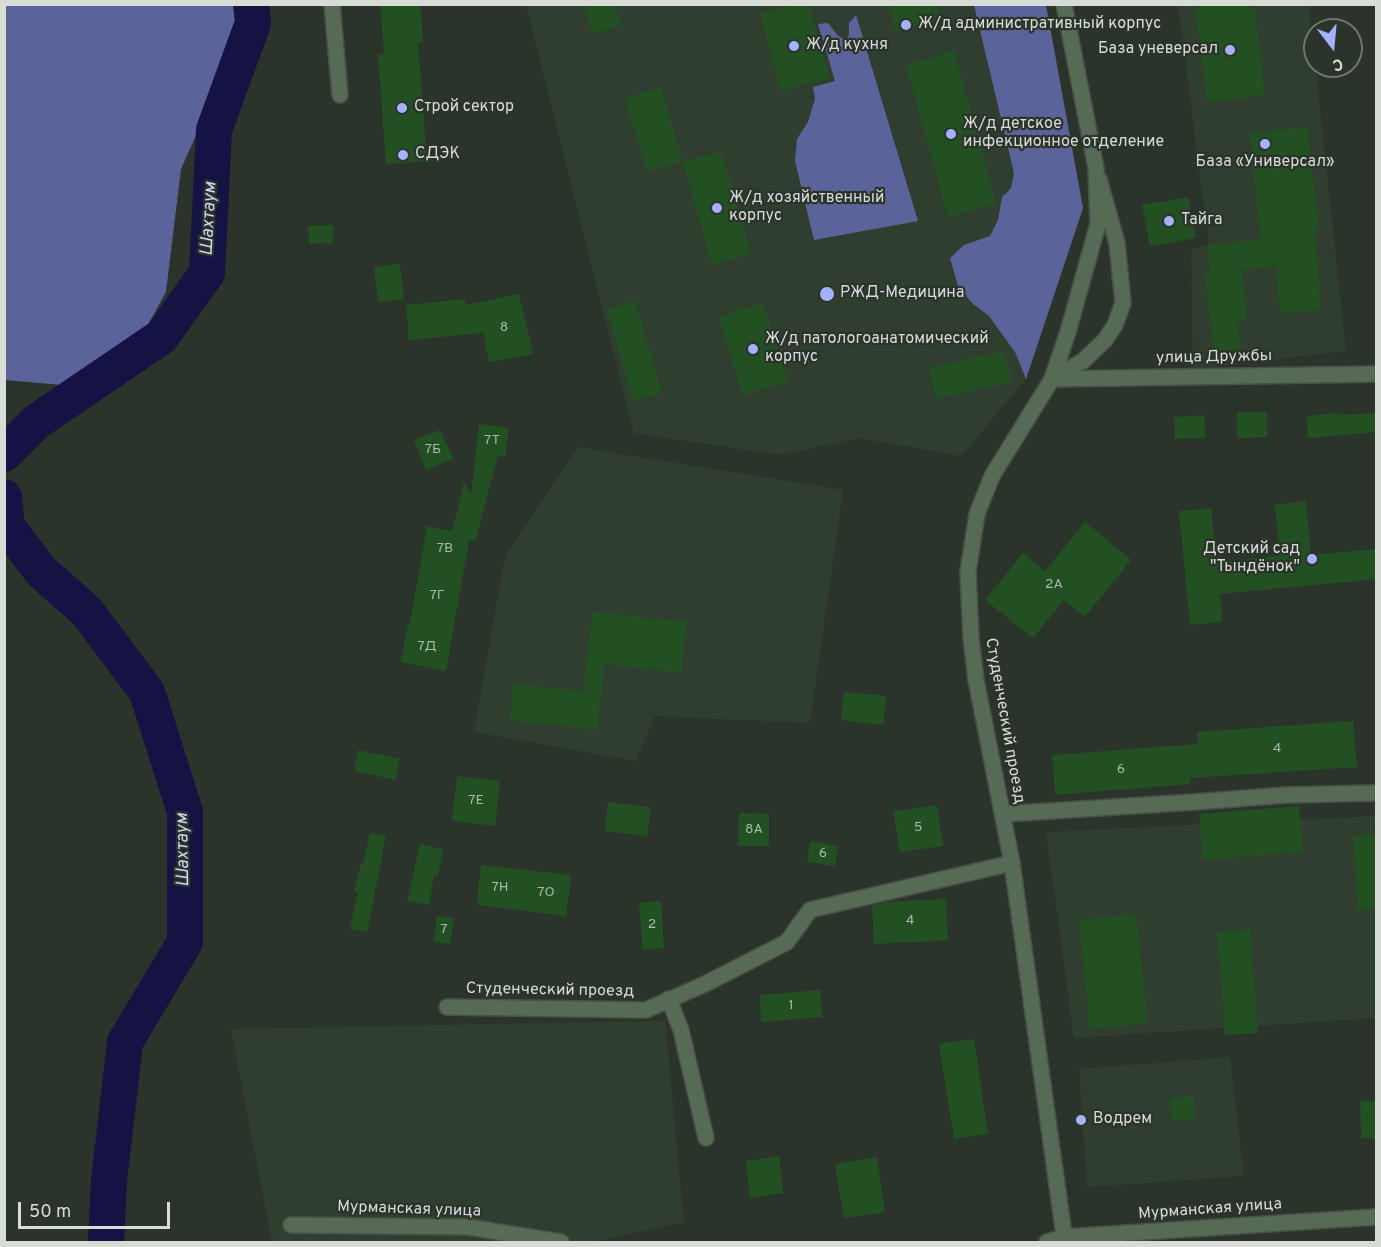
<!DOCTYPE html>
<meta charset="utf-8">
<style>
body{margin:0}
#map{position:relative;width:1381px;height:1247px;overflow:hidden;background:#2b342b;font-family:Overpass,sans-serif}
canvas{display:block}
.frame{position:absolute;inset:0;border:6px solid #d7dcd6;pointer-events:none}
.north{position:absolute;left:1303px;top:18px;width:60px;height:60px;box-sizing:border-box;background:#2b342b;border:2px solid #70776f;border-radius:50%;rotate:164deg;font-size:16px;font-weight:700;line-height:24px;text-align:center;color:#d7dcd6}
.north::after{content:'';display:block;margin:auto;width:21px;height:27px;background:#a6b1fc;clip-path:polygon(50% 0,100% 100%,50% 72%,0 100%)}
.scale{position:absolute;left:18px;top:1202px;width:152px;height:27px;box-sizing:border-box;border:3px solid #d7dcd6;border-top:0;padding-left:8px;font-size:18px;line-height:21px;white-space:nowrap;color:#d7dcd6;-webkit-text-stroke:4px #2b342b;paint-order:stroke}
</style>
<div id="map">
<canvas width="1381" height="1247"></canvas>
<div class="frame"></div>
<div class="north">С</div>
<div class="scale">50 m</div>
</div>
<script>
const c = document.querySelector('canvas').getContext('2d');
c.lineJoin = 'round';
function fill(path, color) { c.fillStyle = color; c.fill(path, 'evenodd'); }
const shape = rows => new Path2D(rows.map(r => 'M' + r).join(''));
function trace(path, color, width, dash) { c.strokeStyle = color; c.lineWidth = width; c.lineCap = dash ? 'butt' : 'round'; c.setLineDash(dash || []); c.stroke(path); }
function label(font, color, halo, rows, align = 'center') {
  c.font = font + ' Overpass,sans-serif'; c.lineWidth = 4.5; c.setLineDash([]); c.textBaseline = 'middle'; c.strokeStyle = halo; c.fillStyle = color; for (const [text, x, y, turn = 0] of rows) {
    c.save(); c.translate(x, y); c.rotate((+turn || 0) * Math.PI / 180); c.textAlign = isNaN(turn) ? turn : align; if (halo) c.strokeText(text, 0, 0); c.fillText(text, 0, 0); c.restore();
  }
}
fill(shape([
 [526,5,1046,5,1083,208,1026,379,961,456,859,438,780,455,634,433],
 [1178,5,1309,5,1346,351,1193,369,1191,250,1209,245],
 [578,447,843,490,810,723,655,716,636,761,474,732,505,556],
 [1376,816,1376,1018,1074,1038,1046,832],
 [665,1021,684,1222,592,1242,272,1242,231,1029],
 [1230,1057,1244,1176,1087,1187,1079,1069]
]), '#303e2f');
fill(shape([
 [4,5,241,5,246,23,181,169,166,292,143,334,107,359,62,385,5,380],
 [974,5,1046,5,1083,208,1026,379,1015,352,989,316,972,303,958,286,950,258,964,245,990,236,998,220,1002,197,1011,188,1014,173],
 [856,15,918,221,814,240,795,161,797,139,808,122,815,99,813,87,835,81,818,24,828,23,838,36,846,40,849,35,849,23]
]), '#5c639b');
trace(shape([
 [4,454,36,422,161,337,207,273,214,130,253,23,251,4],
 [4,497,7,526,41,571,87,612,147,692,185,812,185,942,125,1042,109,1181,106,1242]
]), '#141343', 36);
fill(shape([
 [380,4,420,4,423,42,418,43,427,161,386,164,378,55,384,54],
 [594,4,615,4,621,25,593,34,584,7],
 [793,4,809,4,829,78,781,91,760,14],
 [888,4,937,4,941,18,896,32],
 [1195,4,1254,4,1265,95,1207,102],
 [954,51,996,204,948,217,906,65],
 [661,87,683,162,647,172,625,98],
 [1307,127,1319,230,1315,231,1321,310,1280,313,1276,266,1242,270,1247,320,1237,321,1241,349,1214,352,1205,275,1211,274,1207,245,1261,239,1249,133],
 [721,151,751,254,712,265,683,162],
 [1188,197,1196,238,1150,246,1142,205],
 [333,225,333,243,309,244,308,226],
 [400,264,404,299,378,302,374,267],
 [519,294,533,354,489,362,483,333,409,340,406,305,465,299,466,305],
 [635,300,662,393,633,400,607,310],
 [763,302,788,381,743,396,718,317],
 [1004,351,1012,382,936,399,929,368],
 [1237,412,1267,412,1267,437,1237,438],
 [1338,413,1339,415,1377,413,1377,432,1308,438,1307,416],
 [1204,415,1205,438,1175,439,1174,417],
 [479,424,509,428,505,457,498,456,475,542,469,541,446,671,401,662,408,624,410,624,427,526,452,531,464,482,471,495],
 [440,430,454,459,426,470,414,440],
 [1306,501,1311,555,1377,549,1377,579,1220,594,1222,622,1190,625,1179,511,1211,508,1216,562,1280,556,1275,505],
 [1085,522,1131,560,1085,617,1064,600,1033,638,985,600,1023,553,1045,571],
 [593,612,687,622,681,673,605,664,597,730,510,720,514,684,583,691],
 [844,692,886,696,883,725,841,720],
 [1353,721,1357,767,1190,778,1190,784,1055,795,1052,755,1198,744,1197,732],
 [358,750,400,759,395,780,354,771],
 [457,776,500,781,495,826,452,821],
 [608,802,651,807,647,836,605,831],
 [937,805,943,846,900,852,893,811],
 [1299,806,1303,852,1203,860,1199,814],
 [739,813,769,814,769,846,738,846],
 [370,833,386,836,367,932,350,929,358,892,354,891,361,863,363,864],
 [1377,834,1377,909,1358,910,1353,836],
 [810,841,838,846,835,866,807,862],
 [420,844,443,849,438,875,434,875,429,905,407,901],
 [481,865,571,875,566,916,477,905],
 [946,899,948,940,874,944,872,906,886,902],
 [661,901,664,948,643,950,639,903],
 [1136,914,1148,1023,1090,1029,1079,920],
 [437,916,454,918,450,944,434,942],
 [1250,929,1258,1033,1225,1035,1217,932],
 [820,990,822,1017,761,1022,760,995],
 [974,1039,988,1134,954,1139,939,1044],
 [1194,1096,1196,1118,1172,1121,1170,1099],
 [1360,1101,1377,1101,1377,1139,1361,1138],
 [779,1156,783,1193,750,1198,746,1161],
 [877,1157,885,1212,844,1218,835,1164]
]), '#235022');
const minor = shape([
 [332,4,340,95],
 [1055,377,1083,361,1105,340,1115,325,1123,303,1117,243,1099,179],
 [1052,379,1376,374],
 [1003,814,1194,802,1286,795,1376,793],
 [669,999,681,1030,706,1138],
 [447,1007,646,1010,705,984,787,942,810,910,1012,863],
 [291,1225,468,1227,561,1242],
 [1047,1242,1065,1237,1376,1217]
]);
const tertiary = shape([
 [1064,4,1096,168,1098,224,1068,332,1052,379,992,476,977,514,968,572,971,638,976,680,1012,863,1065,1242]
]);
trace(minor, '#474f46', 18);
trace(tertiary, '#474f46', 18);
trace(minor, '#566a55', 15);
trace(tertiary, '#566a55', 15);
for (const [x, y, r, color] of [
 [906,25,6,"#a6b1fc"],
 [794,46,6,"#a6b1fc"],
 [1230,50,6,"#a6b1fc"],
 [402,108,6,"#a6b1fc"],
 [951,134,6,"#a6b1fc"],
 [1265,144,6,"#a6b1fc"],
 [403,155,6,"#a6b1fc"],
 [717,208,6,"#a6b1fc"],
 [1169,221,6,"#a6b1fc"],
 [827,294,8,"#a6b1fc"],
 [753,349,6,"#a6b1fc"],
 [1312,559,6,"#a6b1fc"],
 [1081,1120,6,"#a6b1fc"]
]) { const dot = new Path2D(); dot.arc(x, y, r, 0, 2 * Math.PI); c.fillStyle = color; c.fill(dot); trace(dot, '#2b342b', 2); }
label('14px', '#aab9a9', null, [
 ["8",504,328],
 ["7Т",492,441],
 ["7Б",433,450],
 ["7В",445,549],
 ["2А",1054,585],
 ["7Г",437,596],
 ["7Д",427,647],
 ["4",1277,749],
 ["6",1121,770],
 ["7Е",476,801],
 ["5",918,828],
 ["8А",754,830],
 ["6",823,854],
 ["7Н",500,888],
 ["7О",546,893],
 ["4",910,921],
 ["2",652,925],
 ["7",444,930],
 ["1",791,1006]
]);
label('16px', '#d7dcd6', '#2b342b', [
 ["Ж/д административный корпус",918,25],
 ["Ж/д кухня",806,46],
 ["База уневерсал",1218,50,"right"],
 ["Строй сектор",414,108],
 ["Ж/д детское",963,125],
 ["инфекционное отделение",963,143],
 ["СДЭК",415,155],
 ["База «Универсал»",1265,163,"center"],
 ["Ж/д хозяйственный",729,199],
 ["корпус",729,217],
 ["Тайга",1181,221],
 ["РЖД-Медицина",840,294],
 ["Ж/д патологоанатомический",765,340],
 ["корпус",765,358],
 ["Детский сад",1300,550,"right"],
 ["\"Тындёнок\"",1300,568,"right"],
 ["Водрем",1093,1120]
], 'left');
label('16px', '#d7dcd6', '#2b342b', [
 ["улица Дружбы",1214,358,-1],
 ["Студенческий проезд",1004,721,80],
 ["Студенческий проезд",550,991,1],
 ["Мурманская улица",409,1210,2],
 ["Мурманская улица",1210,1210,-4]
]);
label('italic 18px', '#d2d8fa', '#2b342b', [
 ["Шахтаум",210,219,-87],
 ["Шахтаум",184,850,-91]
]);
</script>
